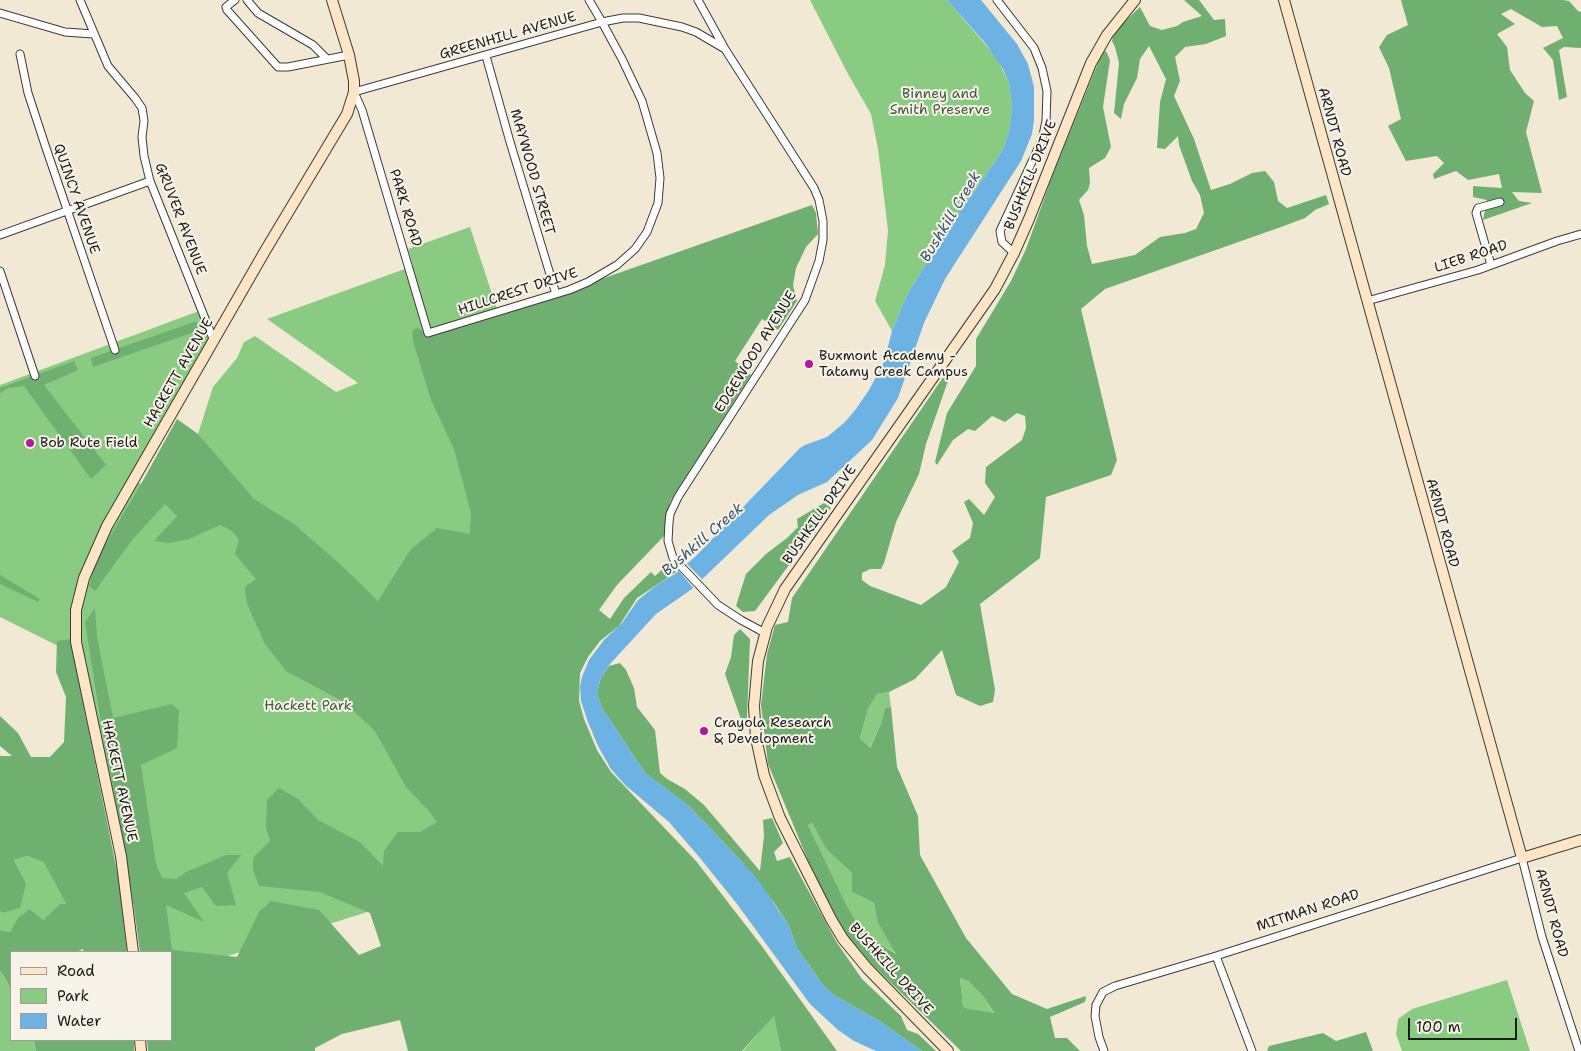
<!DOCTYPE html>
<style>
body{margin:0}
#map{position:relative;width:1581px;height:1051px;overflow:hidden;background:#f2e9d4;font-family:"Shantell Sans",sans-serif}
canvas{display:block}
.legend{position:absolute;left:10px;top:951px;width:162px;height:90px;box-sizing:border-box;background:#f7f3e8;border:1px solid #9f9d96;margin:0;padding:6px 9px;list-style:none;font-size:15px;color:#1c1c1c}
.legend li{display:flex;align-items:center;gap:10px;height:25px}
.legend b{width:25px;border:1px solid #9f9d96}
.scale{position:absolute;left:1408px;top:1018px;width:109px;height:22px;box-sizing:border-box;border:2px solid #1c1c1c;border-top:0;padding-left:6px;font-size:15px;line-height:18px;white-space:nowrap;color:#1c1c1c;-webkit-text-stroke:4px #f7f3e8;paint-order:stroke}
</style>
<div id="map">
<canvas width="1581" height="1051"></canvas>
<ul class="legend">
<li><b style="height:6px;background:#fde5c5"></b>Road</li>
<li><b style="height:14px;background:#8acb82"></b>Park</li>
<li><b style="height:14px;background:#6cb3e3"></b>Water</li>
</ul>
<div class="scale">100 m</div>
</div>
<script>
const c = document.querySelector('canvas').getContext('2d');
c.lineJoin = 'round';
function fill(path, color) { c.fillStyle = color; c.fill(path, 'evenodd'); }
const shape = rows => new Path2D(rows.map(r => 'M' + r).join(''));
function trace(path, color, width, dash) { c.strokeStyle = color; c.lineWidth = width; c.lineCap = dash ? 'butt' : 'round'; c.setLineDash(dash || []); c.stroke(path); }
function label(font, color, halo, rows, align = 'center') {
  c.font = font + ' "Shantell Sans",sans-serif'; c.lineWidth = 4; c.setLineDash([]); c.textBaseline = 'middle'; c.strokeStyle = halo; c.fillStyle = color; for (const [text, x, y, turn = 0] of rows) {
    c.save(); c.translate(x, y); c.rotate((+turn || 0) * Math.PI / 180); c.textAlign = isNaN(turn) ? turn : align; if (halo) c.strokeText(text, 0, 0); c.fillText(text, 0, 0); c.restore();
  }
}
fill(shape([
 [810,0,947,0,997,58,1009,83,1012,108,1009,132,1004,147,996,160,945,233,908,293,892,331,875,301,885,265,888,230,878,149,871,114,848,74],
 [470,227,499,315,426,336,424,333,431,353,544,768,383,907,171,974,171,952,143,930,125,881,76,643,66,650,0,617,0,385,199,311,214,341,134,480,141,484,210,449,198,434,213,387,237,358,244,342,255,336,336,392,358,383,267,319,413,266,408,249],
 [889,692,891,707,885,708,881,724,869,749,860,740,868,709,877,694],
 [812,823,826,849,852,873,852,892,874,903,877,921,897,954,863,933,847,906,808,825],
 [28,856,44,863,66,904,60,905,43,920,17,919,10,932,0,930,0,911,2,913,26,883,14,860],
 [0,971,6,979,11,991,11,1040,34,1040,36,1051,0,1051],
 [960,978,968,981,983,996,994,1014,968,1009,963,1006],
 [1507,980,1530,1051,1402,1051,1396,1034,1398,1019,1412,1009],
 [774,1015,781,1051,743,1051]
]), '#8acb82');
fill(shape([
 [1184,0,1199,0,1214,20,1225,19,1226,36,1206,44,1185,47,1175,57,1180,81,1174,96,1194,139,1211,190,1230,184,1252,173,1265,171,1274,182,1278,201,1287,208,1326,195,1329,204,1315,210,1305,218,1281,227,1105,289,1081,309,1117,460,1111,475,1046,497,1040,558,980,604,995,690,993,702,980,706,956,695,942,650,915,679,889,692,877,694,868,709,860,739,870,748,881,724,885,708,891,707,897,767,918,816,920,855,966,938,1012,994,1047,1009,1086,996,1085,1002,1050,1017,1055,1038,1067,1038,1080,1051,961,1051,852,945,817,882,768,764,761,705,767,654,775,625,788,622,792,598,944,376,949,378,926,444,919,474,896,522,884,563,881,569,870,569,862,573,862,580,870,586,921,605,946,587,959,562,952,551,970,538,973,523,964,502,969,499,984,515,995,497,985,483,986,467,1022,440,1026,428,1025,416,1017,413,1005,422,992,416,975,431,968,429,953,440,937,465,935,462,947,413,976,366,976,339,1011,281,1026,249,1052,177,1102,53,1106,51,1110,60,1103,107,1111,147,1105,158,1089,168,1090,183,1088,190,1079,200,1084,215,1087,246,1092,264,1135,255,1160,237,1185,233,1196,229,1204,213,1200,195,1192,181,1179,145,1178,136,1165,149,1157,148,1160,102,1166,79,1149,46,1140,59,1137,78,1124,104,1121,119,1114,113,1119,63,1115,47,1112,41,1114,32,1140,7,1150,26,1162,30,1177,26,1183,22,1202,16],
 [812,823,826,849,852,873,852,892,874,903,877,921,896,954,863,933,847,906,808,825],
 [960,978,968,981,983,996,994,1013,968,1009,963,1006],
 [1401,0,1563,0,1569,1,1578,11,1581,12,1581,48,1564,47,1559,50,1567,97,1559,100,1553,60,1543,48,1563,38,1557,26,1542,27,1511,9,1501,14,1515,24,1497,34,1507,47,1510,70,1525,93,1534,101,1526,132,1542,193,1512,192,1519,201,1532,203,1483,220,1487,200,1473,197,1473,186,1502,188,1499,174,1468,180,1456,171,1434,179,1433,174,1444,163,1437,156,1406,161,1388,126,1401,119,1389,68,1379,47,1387,35,1408,25],
 [812,205,816,213,818,234,806,247,796,268,793,285,797,301,778,330,762,319,735,361,751,375,670,502,664,536,617,585,599,610,610,619,624,598,651,572,655,576,668,564,676,572,637,598,619,626,600,641,588,657,580,673,579,701,584,719,597,750,611,772,696,861,761,945,837,1051,781,1051,774,1016,742,1051,408,1051,400,1020,342,1034,315,1048,315,1051,148,1051,147,1040,171,1040,171,952,140,952,127,858,101,723,85,622,95,608,97,637,113,718,172,704,179,711,177,748,141,765,156,864,162,878,177,879,186,872,226,855,241,855,227,873,236,905,216,906,202,887,184,893,204,922,166,905,172,950,237,957,259,912,271,901,319,910,359,955,381,946,370,913,320,892,259,886,253,870,253,858,270,841,266,828,267,800,279,788,298,799,318,820,360,842,383,866,384,851,398,832,420,832,437,822,429,811,406,787,375,731,344,702,286,671,265,644,247,604,245,587,256,579,235,554,239,540,232,531,220,525,189,539,169,543,154,541,177,516,165,504,132,540,95,591,89,586,97,558,141,484,177,419,198,434,254,499,294,524,341,565,378,601,411,549,437,528,470,534,471,513,454,449,431,400,413,341,412,331,416,328,420,329,426,336,499,315],
 [194,322,199,323,200,330,93,367,91,358],
 [74,361,78,370,44,385,106,465,91,479,24,386,8,388,0,393,0,388],
 [824,503,831,508,755,611,743,612,736,606,746,574,766,554,787,538,798,527,797,519],
 [0,575,40,599,38,602,0,584],
 [740,629,750,639,747,718,741,719,725,674,731,657,734,635],
 [70,639,118,876,127,952,84,952,83,949,77,952,11,952,11,991,6,979,0,971,0,930,10,932,17,919,29,909,43,920,60,904,66,904,44,863,28,856,14,860,26,883,20,908,2,913,0,911,0,756,12,756,0,746,0,716,18,733,31,757,50,757,64,742,66,697,56,672,57,641],
 [620,663,626,670,634,688,637,707,655,730,660,773,667,779,685,789,704,805,760,871,764,836,763,820,772,818,783,843,774,852,777,861,790,857,837,943,862,979,901,1016,907,1030,918,1034,936,1051,922,1051,881,1022,834,995,823,985,797,948,788,924,775,904,742,862,689,806,645,773,602,708,597,694,600,680,609,666],
 [1366,1032,1373,1051,1267,1051,1269,1046,1323,1033,1336,1041],
 [34,1040,134,1040,134,1051,36,1051]
]), '#6faf70');
fill(shape([
 [947,0,981,0,1017,44,1028,64,1034,87,1034,120,1032,134,1021,161,945,279,924,323,898,398,872,440,827,482,798,495,769,515,692,589,656,614,610,664,600,680,597,694,602,708,645,773,689,806,756,877,788,924,797,948,823,985,834,995,881,1022,922,1051,876,1051,854,1041,838,1030,810,1004,737,904,700,858,669,822,625,785,611,769,598,746,588,722,581,701,580,687,582,677,589,660,604,640,622,623,638,600,658,584,675,574,696,556,800,448,805,445,827,437,845,422,856,409,869,390,884,362,892,331,908,293,945,233,996,160,1004,147,1009,132,1012,108,1009,83,1003,69,986,44]
]), '#6cb3e3');
fill(shape([
 [685,562,704,581,695,590,677,569]
]), '#f2e9d4');
const street = shape([
 [80,0,108,66,135,98,142,108,144,121,142,137,144,156,150,181,214,341],
 [235,0,226,7,227,10,278,67,288,67,349,55],
 [247,0,258,13,313,45,327,59],
 [589,0,602,22,622,59,642,101,657,153,660,178,658,203,647,232,635,249,617,265,588,282,569,290,428,333,362,110,354,92,602,22,623,18,639,18,682,27,696,32,725,49],
 [698,0,725,49,814,188,819,200,823,221,823,240,819,261,805,300,678,497,670,514,669,523,668,541,673,558,718,605,741,620,765,633],
 [997,0,1034,48,1042,68,1047,91,1046,121,1042,140,1000,231,1002,242,1014,253],
 [0,13,65,32,93,34],
 [20,54,28,93,46,148,115,350],
 [486,56,510,142,556,294],
 [0,235,150,181],
 [1491,265,1476,213,1478,208,1500,202],
 [0,271,35,376],
 [1367,301,1478,270,1557,241,1581,234],
 [1216,956,1252,1051],
 [1104,1051,1099,1037,1095,1016,1096,1005,1103,992,1115,986,1216,956,1522,858,1542,937,1579,1051]
]);
const secondary = shape([
 [1284,0,1522,858,1581,840],
 [133,952,121,856,76,642,76,610,84,578,107,526,265,251,347,114,354,92,354,81,349,55,332,0],
 [140,1040,141,1051],
 [948,1051,867,968,843,939,831,919,780,818,764,775,756,738,754,706,758,661,767,627,785,589,995,289,1014,253,1029,219,1091,63,1107,35,1135,0]
]);
trace(street, '#3c3b38', 9);
trace(secondary, '#3c3b38', 12);
trace(street, '#fff', 7);
trace(secondary, '#fde5c5', 10);
for (const [x, y, r, color] of [
 [809,364,5,"#b5179e"],
 [30,443,5,"#b5179e"],
 [704,731,5,"#b5179e"]
]) { const dot = new Path2D(); dot.arc(x, y, r, 0, 2 * Math.PI); c.fillStyle = color; c.fill(dot); trace(dot, '#f7f3e8', 2); }
label('14px', '#1c1c1c', '#f7f3e8', [
 ["GREENHILL AVENUE",508,36,-16],
 ["ARNDT ROAD",1334,132,75],
 ["MAYWOOD STREET",532,172,74],
 ["BUSHKILL DRIVE",1031,175,-68],
 ["QUINCY AVENUE",76,199,71],
 ["PARK ROAD",405,208,73],
 ["GRUVER AVENUE",180,219,69],
 ["LIEB ROAD",1471,257,-18],
 ["HILLCREST DRIVE",518,292,-18],
 ["EDGEWOOD AVENUE",756,352,-58],
 ["HACKETT AVENUE",179,373,-60],
 ["BUSHKILL DRIVE",820,515,-55],
 ["ARNDT ROAD",1442,523,75],
 ["HACKETT AVENUE",119,781,78],
 ["MITMAN ROAD",1308,911,-18],
 ["ARNDT ROAD",1551,913,75],
 ["BUSHKILL DRIVE",891,969,48]
]);
label('14px', '#425940', '#f7f3e8', [
 ["Binney and",940,94],
 ["Smith Preserve",940,110],
 ["Hackett Park",308,706]
]);
label('14px', '#1c1c1c', '#f7f3e8', [
 ["Buxmont Academy -",819,356],
 ["Tatamy Creek Campus",819,372],
 ["Bob Rute Field",40,443],
 ["Crayola Research",714,723],
 ["& Development",714,739]
], 'left');
label('italic 15px', '#3c586c', '#f7f3e8', [
 ["Bushkill Creek",951,217,-59],
 ["Bushkill Creek",703,540,-41]
]);
</script>
